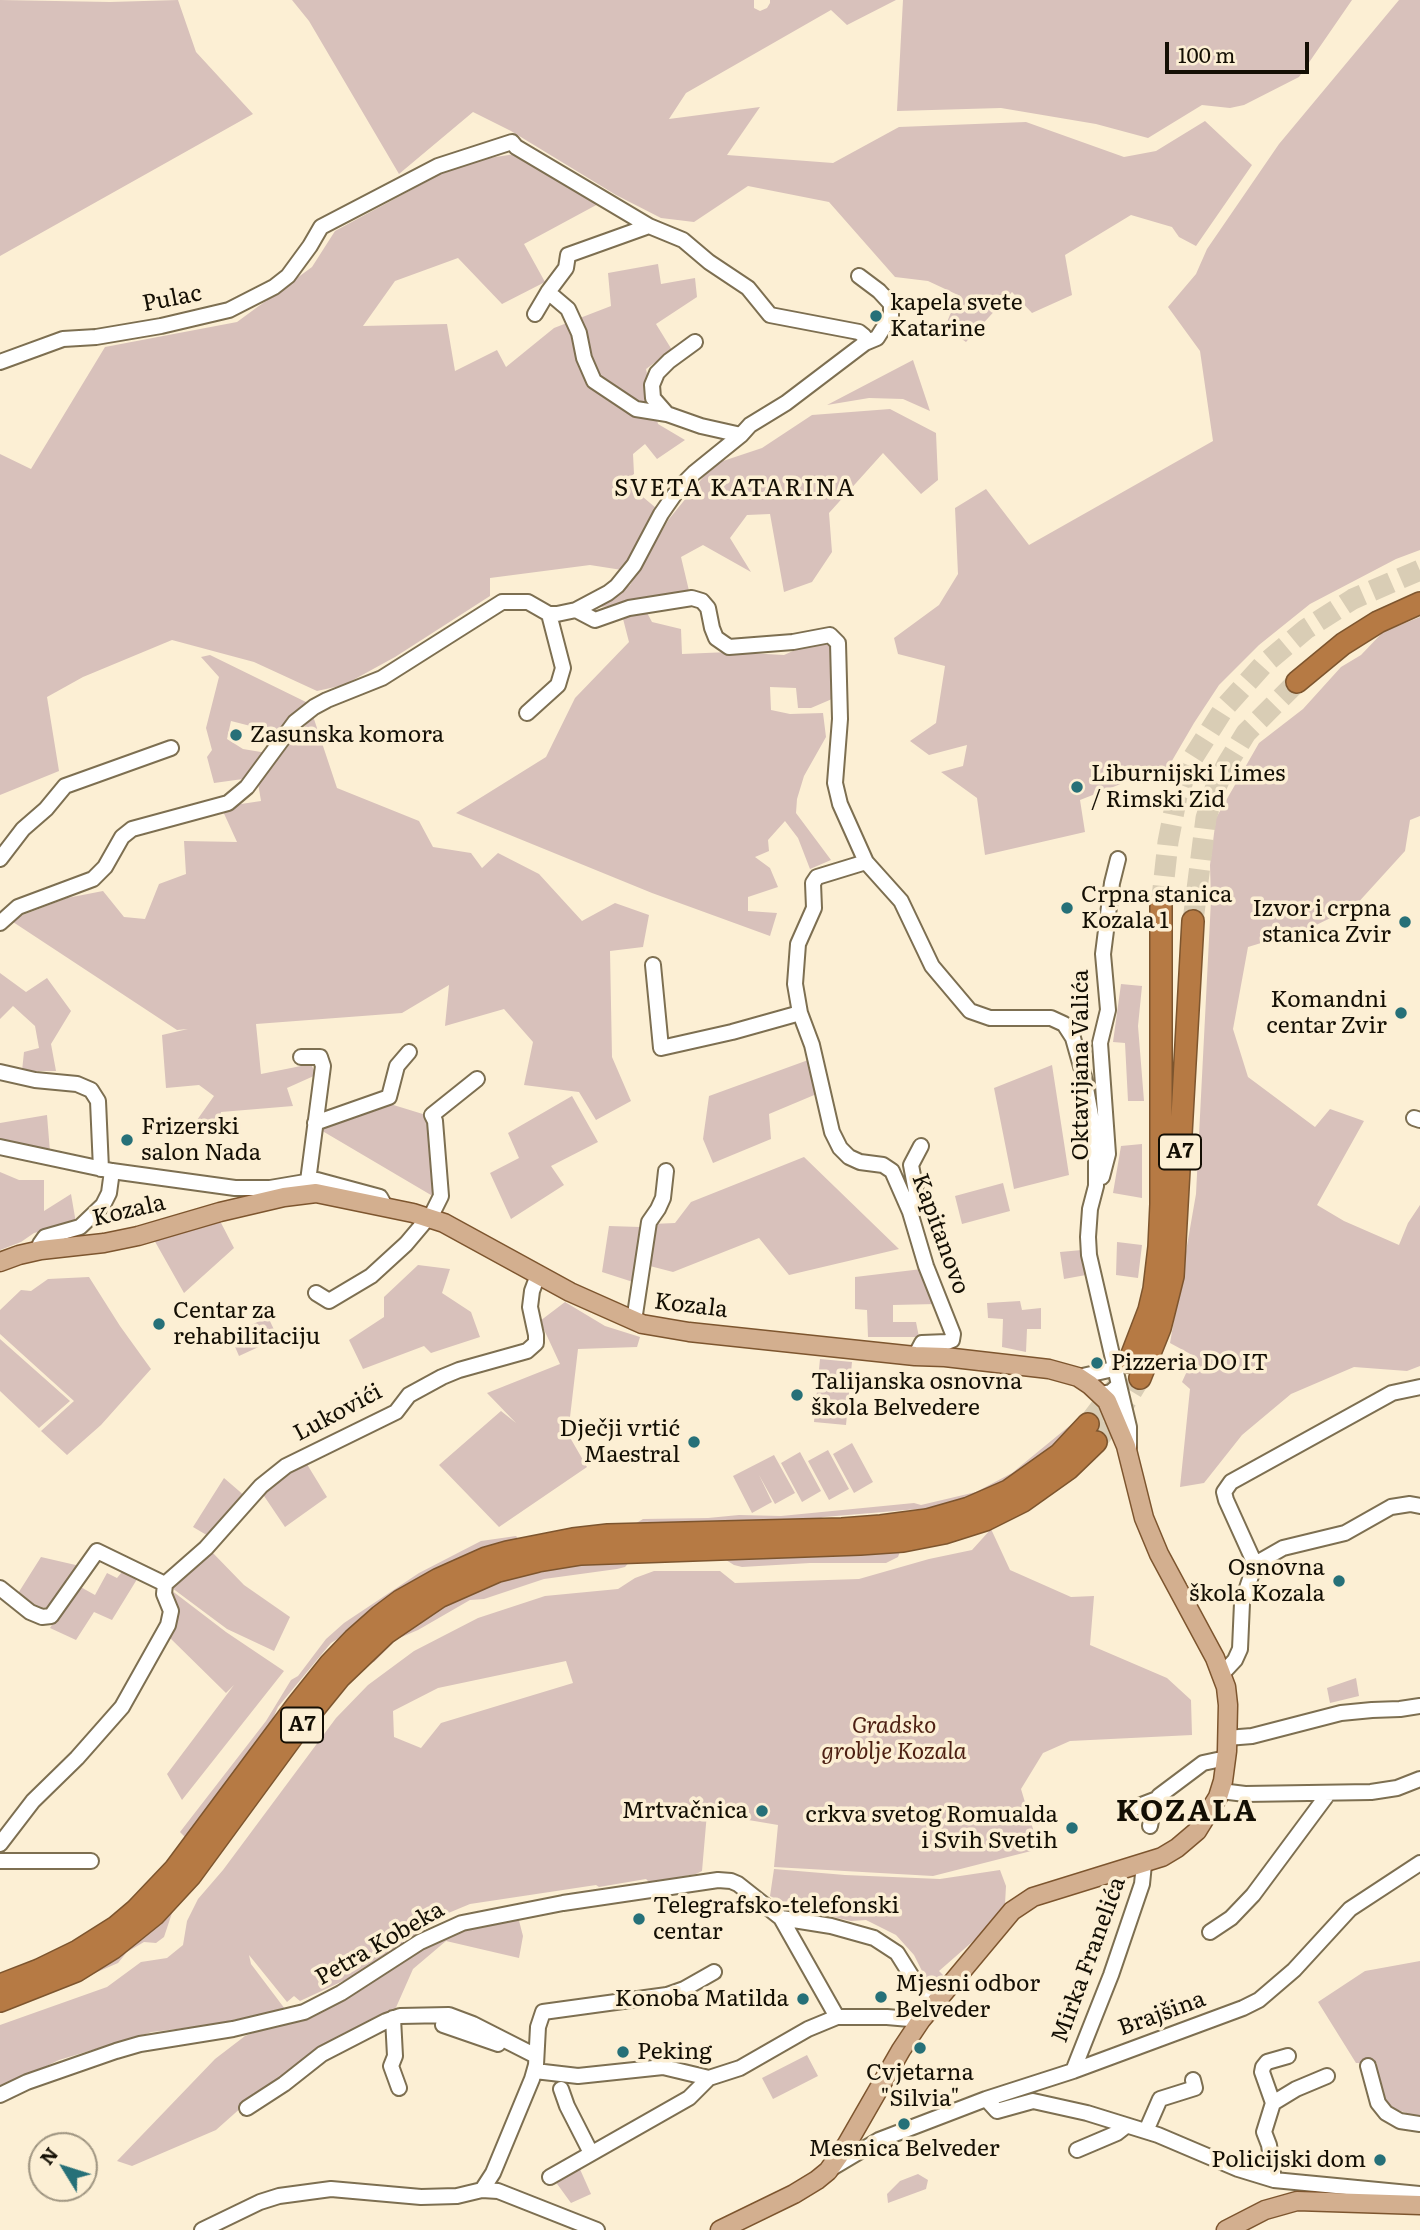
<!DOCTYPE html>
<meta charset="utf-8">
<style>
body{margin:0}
#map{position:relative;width:1420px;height:2230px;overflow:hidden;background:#fcefd4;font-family:Literata,serif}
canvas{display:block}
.north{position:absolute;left:28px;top:2132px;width:70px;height:70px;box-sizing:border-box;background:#fcefd4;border:2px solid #9f9581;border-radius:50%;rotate:308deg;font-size:19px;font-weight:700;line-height:28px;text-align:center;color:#140f04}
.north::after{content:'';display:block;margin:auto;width:24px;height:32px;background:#267078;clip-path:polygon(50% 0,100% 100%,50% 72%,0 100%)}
.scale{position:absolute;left:1165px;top:42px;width:144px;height:32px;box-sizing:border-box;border:4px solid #140f04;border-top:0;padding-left:9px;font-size:21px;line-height:24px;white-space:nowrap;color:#140f04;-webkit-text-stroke:5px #fcefd4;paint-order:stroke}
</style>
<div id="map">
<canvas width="1420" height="2230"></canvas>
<div class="north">N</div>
<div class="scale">100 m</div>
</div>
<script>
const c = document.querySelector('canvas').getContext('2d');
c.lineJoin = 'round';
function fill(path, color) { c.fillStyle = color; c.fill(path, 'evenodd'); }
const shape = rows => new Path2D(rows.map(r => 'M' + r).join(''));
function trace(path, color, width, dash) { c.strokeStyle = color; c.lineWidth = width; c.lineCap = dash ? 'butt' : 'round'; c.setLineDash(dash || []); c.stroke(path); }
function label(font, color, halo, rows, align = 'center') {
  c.font = font + ' Literata,serif'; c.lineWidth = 7; c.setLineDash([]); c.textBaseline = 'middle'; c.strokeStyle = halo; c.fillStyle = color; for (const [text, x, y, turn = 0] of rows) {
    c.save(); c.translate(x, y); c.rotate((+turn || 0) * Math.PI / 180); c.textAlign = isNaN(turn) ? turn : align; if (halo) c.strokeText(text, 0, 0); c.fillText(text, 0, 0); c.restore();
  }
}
fill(shape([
 [0,0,110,2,178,0,196,52,253,114,0,256],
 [292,0,754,0,754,8,760,11,767,8,770,3,770,0,896,0,847,25,831,10,686,93,669,119,760,107,727,155,833,163,899,127,1026,122,1124,157,1156,151,1205,121,1252,165,1196,246,1179,237,1172,227,1131,215,1065,255,1072,295,1032,313,1012,292,966,342,945,327,958,295,928,281,895,277,829,202,748,186,694,222,661,218,616,195,511,131,473,112,399,174,309,21],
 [903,0,1352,0,1299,77,1244,105,1230,108,1202,105,1148,138,1096,124,1001,108,897,111],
 [1399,0,1420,0,1420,550,1396,559,1310,604,1259,645,1219,685,1194,723,1166,771,1146,774,1080,800,1085,832,985,855,977,798,941,772,963,766,967,745,929,755,910,741,936,723,945,666,898,654,894,638,939,605,958,574,955,508,986,489,1029,545,1213,441,1200,351,1168,307,1196,274,1207,249,1279,144],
 [515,154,600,203,524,244,545,282,502,304,458,258,395,281,363,326,447,324,455,371,497,350,506,367,554,328,611,306,608,273,658,264,661,284,695,278,697,297,656,324,672,350,646,369,658,424,685,440,657,459,645,444,633,454,634,474,624,481,656,508,622,570,590,565,490,578,490,596,395,657,344,685,317,691,254,662,172,640,83,677,47,697,59,771,0,795,0,454,31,469,105,347,237,322,312,267,335,231,463,162],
 [913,360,930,411,903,399,869,398,827,405],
 [890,409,936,433,938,480,921,494,883,453,829,513,832,552,812,582,784,592,770,514,747,515,730,538,751,572,703,545,681,557,690,595,594,608,630,585,669,519,714,464,762,448,812,415],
 [645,609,652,622,681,629,682,654,729,652,784,655,815,641,834,647,832,699,811,708,798,708,796,688,770,687,771,710,790,714,823,713,826,737,804,776,797,799,796,813,831,860,810,869,798,838,785,821,768,840,769,851,755,857,770,868,778,887,748,897,748,911,777,913,770,936,652,893,456,813,546,757,575,698,629,642,622,615],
 [1420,617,1420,816,1410,820,1405,851,1355,906,1310,928,1248,947,1233,1029,1248,1077,1315,1127,1330,1109,1364,1121,1317,1205,1344,1221,1399,1245,1408,1223,1420,1205,1420,1366,1407,1371,1354,1367,1291,1394,1242,1435,1204,1483,1180,1487,1190,1389,1182,1382,1194,1356,1170,1343,1196,1194,1211,900,1210,865,1216,818,1259,743,1303,709,1341,667,1361,655,1383,632],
 [210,655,308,703,278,733,231,721,227,739,243,749,267,753,243,779,214,783,207,757,212,750,206,728,219,677,201,657],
 [313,716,337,788,419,821,433,847,471,853,482,868,498,853,539,874,582,921,615,903,649,915,643,947,610,951,612,1057,631,1101,596,1120,579,1092,524,1085,533,1042,504,1009,445,1026,449,985,402,1013,256,1024,261,1074,311,1064,316,1075,287,1088,293,1106,221,1112,218,1127,197,1120,214,1096,199,1085,166,1088,162,1035,188,1029,177,1030,10,920,67,898,103,891,124,917,145,919,159,884,186,874,184,841,237,842,221,807,261,801,258,783],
 [0,973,26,992,47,978,71,1011,51,1044,56,1071,22,1071,24,1052,39,1048,35,1026,13,1006,0,1019],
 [1121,984,1142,986,1138,1026,1144,1101,1128,1101,1125,1043,1113,1042],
 [811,1059,819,1093,769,1114,771,1139,713,1163,703,1139,709,1096],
 [1052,1065,1069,1175,1014,1189,994,1088],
 [572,1096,598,1142,551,1166,564,1185,511,1219,490,1173,519,1158,508,1133],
 [387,1103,426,1115,436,1198,319,1129],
 [47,1115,50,1152,19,1143,0,1140,0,1123],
 [1142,1144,1142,1198,1113,1193,1121,1146],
 [804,1157,899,1249,789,1275,759,1238,673,1272,646,1265,652,1224,675,1223,691,1202],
 [0,1172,19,1180,44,1180,44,1211,71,1194,76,1223,34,1233,21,1242,0,1250],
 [1003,1183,1010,1211,962,1224,955,1196],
 [219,1219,234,1248,184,1293,153,1238],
 [609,1226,640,1227,633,1282,602,1272],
 [1117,1242,1142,1245,1138,1278,1116,1275],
 [1082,1250,1086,1275,1064,1279,1060,1252],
 [418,1265,450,1269,442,1293,471,1312,480,1337,431,1353,424,1346,363,1369,349,1340,384,1317,384,1297],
 [922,1269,936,1304,893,1305,893,1322,916,1322,919,1337,868,1337,867,1310,855,1309,855,1277],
 [89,1277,120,1326,151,1369,101,1425,67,1455,41,1431,74,1401,0,1334,0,1310,21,1290,31,1291,48,1279],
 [1020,1301,1022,1310,1041,1308,1041,1329,1027,1329,1026,1352,1002,1347,1003,1319,988,1318,987,1303],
 [565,1302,605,1326,640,1337,637,1347,578,1349,568,1434,587,1467,499,1527,439,1465,501,1411,516,1423,487,1393,560,1364,540,1321],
 [268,1317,278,1338,239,1356,230,1335],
 [0,1339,70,1401,39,1428,0,1391],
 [820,1359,852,1362,846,1425,814,1422],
 [1079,1418,1065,1436,1019,1476,954,1506,824,1517,803,1524,633,1525,643,1519,708,1518,739,1515,781,1516,914,1503,921,1505,976,1492,1012,1473],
 [852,1443,873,1482,854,1493,833,1454],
 [828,1450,849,1489,829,1500,808,1461],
 [800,1452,821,1491,802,1502,781,1463],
 [774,1455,795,1493,775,1504,759,1475,772,1502,752,1513,733,1476],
 [305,1461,327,1497,285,1527,262,1493,285,1471],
 [224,1478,246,1497,210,1537,193,1527],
 [991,1529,1010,1570,1071,1597,1094,1596,1090,1645,1167,1678,1191,1700,1192,1735,1070,1741,1043,1753,1021,1789,1039,1849,933,1876,774,1867,778,1825,707,1813,702,1871,696,1874,650,1883,646,1879,599,1887,596,1885,470,1904,422,1924,424,1932,346,1983,343,1981,300,2001,294,1996,287,2002,249,1955,251,1964,285,2009,210,2025,152,2032,59,2060,0,2089,0,2025,107,1987,141,1962,167,1958,183,1945,187,1921,198,1899,223,1870,336,1718,368,1685,414,1651,478,1618,545,1596,618,1589,635,1578,654,1571,720,1571,735,1583,859,1579,929,1559,972,1550],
 [566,1661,573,1683,441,1723,421,1748,394,1737,393,1711,438,1688],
 [516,1536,520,1541,358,1626,331,1643,278,1707,265,1736,189,1841,180,1832,266,1721,291,1680,298,1676,326,1639,344,1623,419,1573,481,1541],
 [901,1549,898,1557,886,1563,810,1563,742,1567,734,1565,718,1555],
 [211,1551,244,1585,290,1617,274,1651,227,1629,172,1588],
 [41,1557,80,1566,53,1608,34,1607,17,1595],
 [633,1558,625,1567,617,1569,544,1579,484,1599,470,1600,418,1630,397,1639,374,1662,362,1665,440,1603,531,1569],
 [125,1568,139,1576,112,1620,94,1612,76,1640,50,1628,77,1585,95,1595,107,1573,117,1578],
 [171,1590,226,1632,284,1671,182,1800,167,1774,234,1685,226,1693,169,1637,176,1618],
 [1356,1678,1359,1696,1330,1703,1327,1688],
 [774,1869,845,1875,940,1879,1000,1870,1006,1886,1005,1904,979,1936,939,1971,943,1975,934,1991,930,1987,914,1955,896,1935,866,1920,851,1921,842,1919,789,1906,770,1896],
 [175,1904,164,1937,156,1943,144,1942,127,1952,118,1963,58,1989],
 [517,1913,523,1936,519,1958,446,1941,413,1969,394,2012,344,2033,269,2091,261,2090,216,2130,132,2166,117,2161,215,2059,245,2036,328,2006,461,1924],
 [1420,1961,1420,2117,1418,2117,1386,2106,1376,2083,1377,2063,1356,2063,1318,2002,1365,1971],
 [807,2055,818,2076,773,2099,762,2078],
 [579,2167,591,2194,571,2203,555,2181],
 [918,2174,928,2180,926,2189,888,2203,887,2194,900,2181]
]), '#d8c1bb');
trace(shape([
 [1161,907,1168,842,1177,796,1192,759,1225,707,1263,665,1306,629,1353,599,1420,570],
 [1193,921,1206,818,1215,789,1227,764,1246,733,1297,682],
 [1088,1424,1117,1386],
 [1096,1442,1120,1411,1140,1378]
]), '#d9cdb5', 21, [21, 10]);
const minor = shape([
 [859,276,879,291,891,304,891,316,877,338,865,343],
 [548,292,568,309,579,333,584,358,594,381,636,409,667,414],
 [695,342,669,361,657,373,652,385,653,398,667,414,701,426,741,435],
 [0,362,63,339,96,337,161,326,229,310,274,287,288,276,310,246,321,227,438,166,512,142,516,147,649,226],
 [576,610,595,620,629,608,692,598,702,601,708,608,712,628,716,638,729,647,793,642,830,635,838,643,840,719,835,783,840,804,866,862,901,901,932,966,970,1011,990,1018,1051,1018,1064,1024,1073,1038,1084,1077,1096,1143,1096,1186,1090,1209,1088,1237,1089,1255,1119,1385,1111,1392,1101,1394],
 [527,713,558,685,563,668,549,614],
 [0,859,23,829,46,809,65,786,171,748],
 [866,862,817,877,813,883,814,908,798,944,795,984,800,1013,812,1045,832,1132,840,1148,849,1157,860,1162,883,1165,892,1171,910,1212,926,1266,953,1334,952,1340,947,1342,922,1343,915,1356],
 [0,923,18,907,93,879,105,867,122,837,132,829,228,803,247,787,295,722,314,707,327,700,382,678,502,602,528,602,549,614,557,614,576,610,608,593,617,586,634,565,661,514,679,488,694,473,741,435,750,425,786,403,865,343,864,336,859,332,770,315,748,288,709,262,683,240,649,226,568,255,566,268,548,292,535,314],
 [653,965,661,1048,732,1032,800,1013],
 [301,1057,320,1057,323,1066,308,1181],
 [0,1072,35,1080,77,1084,91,1090,98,1101,101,1169],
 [1414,1118,1420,1120],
 [315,1123,389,1097,397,1066,409,1052],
 [0,1147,112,1171,235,1188,270,1188,317,1180,380,1197,385,1206],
 [1102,1177,1108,1154,1100,1043,1108,1010,1103,954,1112,883,1118,859],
 [910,1212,918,1202,911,1165,921,1146],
 [41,1250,40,1244,45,1237,80,1227,103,1205,109,1193,112,1171],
 [316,1293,329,1301,371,1276,406,1244,433,1212,441,1196,435,1121,432,1115,477,1079],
 [634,1321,649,1222,658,1209,663,1198,666,1171],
 [1078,1377,1109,1370],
 [1119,1385,1129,1427,1129,1448],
 [1255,1564,1226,1500,1224,1492,1231,1482,1392,1393,1420,1387],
 [0,1588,30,1612,42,1617,51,1616,97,1551,165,1584],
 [1222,1674,1235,1660,1240,1649,1242,1603,1255,1564,1283,1548,1345,1533,1391,1507,1410,1504,1420,1506],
 [1227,1738,1252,1736,1341,1713,1372,1710,1400,1709,1420,1706],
 [1221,1791,1245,1794,1371,1792,1397,1788,1420,1779],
 [1131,1809,1157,1799],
 [1150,1826,1153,1810,1159,1796,1203,1763,1217,1760,1226,1761],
 [0,1844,33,1801,77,1758,122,1707,168,1625,171,1611,164,1594,165,1584,206,1548,261,1486,286,1466,396,1412,409,1395,442,1377,459,1370,527,1351,536,1343,536,1335,530,1307,532,1291,538,1275],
 [0,1861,91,1861],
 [781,1918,831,1926,874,1938,897,1953,914,1980,927,1994,939,1997],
 [1210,1932,1231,1918,1253,1895,1328,1794],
 [393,2018,395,2056,391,2066,399,2088],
 [443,2025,498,2044],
 [1368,2066,1378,2103,1386,2113,1400,2121,1420,2124],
 [535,2071,578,2076,663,2067,709,2078,740,2068,808,2029,837,2017,887,2017,921,2020],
 [1073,2071,1111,1975,1142,1884,1144,1864],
 [561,2089,567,2106,591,2153],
 [0,2095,27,2082,116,2051,140,2044,233,2029,304,2012,341,1993,420,1942,462,1923,563,1903,718,1880,731,1881,738,1884,781,1918,837,2017],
 [986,2099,997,2111,1033,2101,1087,2113,1158,2135,1238,2169,1274,2180,1420,2194],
 [1273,2103,1262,2072,1263,2067,1267,2062,1288,2056],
 [247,2108,284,2084,322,2054,386,2021,400,2016,449,2015,473,2024,536,2056],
 [1146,2131,1160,2099,1195,2088,1193,2080],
 [1077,2150,1117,2133,1126,2126],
 [832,2168,879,2140,986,2099,1073,2071,1243,2008,1259,2000,1294,1970,1350,1909,1420,1863],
 [550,2177,689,2098,709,2078],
 [1274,2180,1269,2145,1264,2132,1273,2103,1296,2089,1327,2076],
 [482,2190,493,2173,532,2079,536,2065,538,2027,543,2012,667,1995,684,1989,714,1972],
 [202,2230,260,2202,279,2196,331,2189,421,2197,457,2196,482,2190,498,2191,597,2230]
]);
const major = shape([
 [0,1262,19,1255,41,1250,104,1243,138,1236,220,1212,284,1197,316,1193,413,1213,444,1223,570,1292,642,1324,689,1332,915,1356,945,1357,1049,1369,1078,1377,1090,1385,1107,1401,1126,1446,1144,1518,1159,1554,1215,1658,1226,1687,1228,1705,1227,1751,1223,1781,1218,1797,1197,1831,1177,1848,1162,1857,1033,1897,1012,1911,921,2020,901,2050,847,2144,828,2171,817,2180,794,2194,720,2230],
 [1226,2230,1265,2210,1297,2201,1420,2205]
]);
const highway = shape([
 [1297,682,1343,644,1378,622,1420,603],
 [1129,1362,1149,1310,1154,1289,1159,1247,1161,1204,1161,907],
 [1140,1378,1160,1328,1173,1276,1193,921],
 [0,1985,39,1970,78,1951,116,1927,136,1910,175,1869,298,1704,330,1664,354,1639,380,1616,400,1601,439,1579,486,1558,507,1552,573,1539,608,1535,842,1529,881,1526,927,1520,969,1508,1008,1491,1060,1454,1088,1424],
 [0,2001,76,1971,113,1948,154,1915,191,1875,301,1725,340,1677,386,1633,439,1597,498,1571,538,1561,581,1554,860,1544,903,1541,944,1533,985,1520,1023,1501,1068,1469,1096,1442]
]);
trace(minor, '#7d6f51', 18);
trace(major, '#7d552e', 21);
trace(highway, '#7d552e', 24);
trace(minor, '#fff', 14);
trace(major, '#d3af8f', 18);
trace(highway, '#b67a44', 21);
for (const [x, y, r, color] of [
 [876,316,7,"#267078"],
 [236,735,7,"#267078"],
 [1077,787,7,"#267078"],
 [1067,908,7,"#267078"],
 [1405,922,7,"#267078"],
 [1401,1013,7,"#267078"],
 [127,1140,7,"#267078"],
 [159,1324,7,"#267078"],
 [1097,1363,7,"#267078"],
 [797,1395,7,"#267078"],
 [694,1442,7,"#267078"],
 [1339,1581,7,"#267078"],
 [762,1811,7,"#267078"],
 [1072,1828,7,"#267078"],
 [639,1919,7,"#267078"],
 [881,1997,7,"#267078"],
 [803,1999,7,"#267078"],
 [920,2048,7,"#267078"],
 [623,2052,7,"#267078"],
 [904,2124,7,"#267078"],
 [1380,2160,7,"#267078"]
]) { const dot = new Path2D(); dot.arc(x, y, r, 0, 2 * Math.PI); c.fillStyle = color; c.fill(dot); trace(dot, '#fcefd4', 2.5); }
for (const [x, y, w] of [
 [1180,1152,42],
 [302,1725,42]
]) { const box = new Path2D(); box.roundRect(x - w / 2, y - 17.5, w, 35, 5); c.fillStyle = '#fcefd4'; c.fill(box); trace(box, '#140f04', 2); }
label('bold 21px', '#140f04', null, [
 ["A7",1180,1152],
 ["A7",302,1725]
]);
label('23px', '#140f04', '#fcefd4', [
 ["Pulac",172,299,-11],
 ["Oktavijana Valića",1081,1065,-90],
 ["Kozala",129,1211,-13],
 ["Kapitanovo",940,1234,70],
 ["Kozala",691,1306,7],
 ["Lukovići",338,1413,-28],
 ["Petra Kobeka",380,1944,-30],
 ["Mirka Franelića",1089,1960,-70],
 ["Brajšina",1162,2014,-20]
]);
label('23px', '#140f04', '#fcefd4', [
 ["kapela svete",890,303],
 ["Katarine",890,329],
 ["Zasunska komora",250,735],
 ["Liburnijski Limes",1091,774],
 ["/ Rimski Zid",1091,800],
 ["Crpna stanica",1081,895],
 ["Kozala 1",1081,921],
 ["Izvor i crpna",1391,909,"right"],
 ["stanica Zvir",1391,935,"right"],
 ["Komandni",1387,1000,"right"],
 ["centar Zvir",1387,1026,"right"],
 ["Frizerski",141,1127],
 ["salon Nada",141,1153],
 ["Centar za",173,1311],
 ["rehabilitaciju",173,1337],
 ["Pizzeria DO IT",1111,1363],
 ["Talijanska osnovna",811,1382],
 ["škola Belvedere",811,1408],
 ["Dječji vrtić",680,1429,"right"],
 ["Maestral",680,1455,"right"],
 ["Osnovna",1325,1568,"right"],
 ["škola Kozala",1325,1594,"right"],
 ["Mrtvačnica",748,1811,"right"],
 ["crkva svetog Romualda",1058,1815,"right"],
 ["i Svih Svetih",1058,1841,"right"],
 ["Telegrafsko-telefonski",653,1906],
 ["centar",653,1932],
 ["Mjesni odbor",895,1984],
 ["Belveder",895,2010],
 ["Konoba Matilda",789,1999,"right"],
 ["Peking",637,2052],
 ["Cvjetarna",920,2073,"center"],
 ["\"Silvia\"",920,2099,"center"],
 ["Mesnica Belveder",904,2149,"center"],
 ["Policijski dom",1366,2160,"right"]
], 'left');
label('italic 23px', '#4d1f12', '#fcefd4', [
 ["Gradsko",894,1726],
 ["groblje Kozala",894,1752]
]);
c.letterSpacing = '2px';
label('24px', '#140f04', '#fcefd4', [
 ["SVETA KATARINA",735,489]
]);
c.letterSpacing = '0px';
c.letterSpacing = '2px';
label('bold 30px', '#140f04', '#fcefd4', [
 ["KOZALA",1187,1812]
]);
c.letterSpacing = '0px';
</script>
